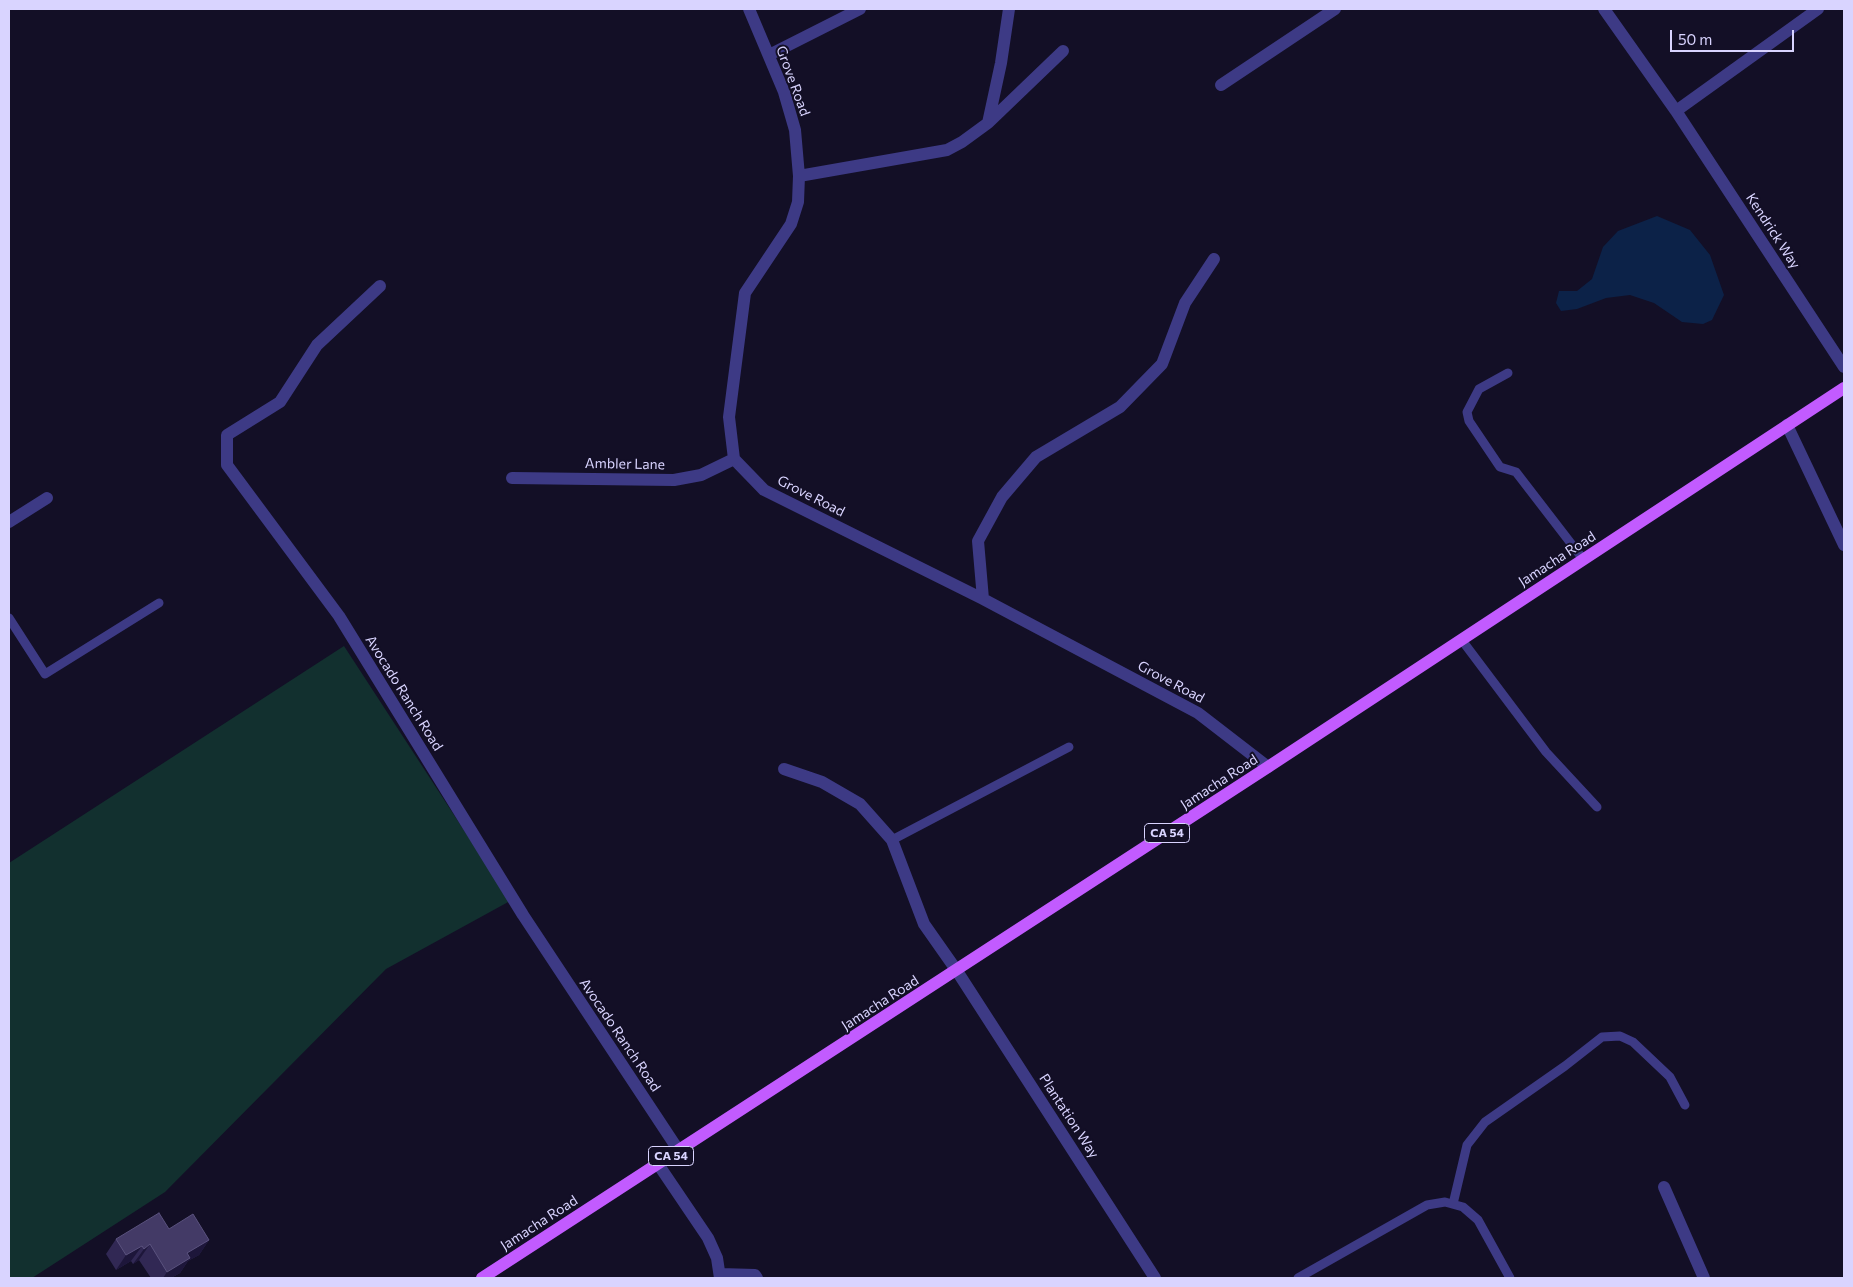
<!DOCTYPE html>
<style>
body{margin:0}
#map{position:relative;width:1853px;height:1287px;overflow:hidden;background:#130f26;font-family:Commissioner,sans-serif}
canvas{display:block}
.frame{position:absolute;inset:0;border:10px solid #d9d4ff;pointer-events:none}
.scale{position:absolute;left:1670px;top:30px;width:124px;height:22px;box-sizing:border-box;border:2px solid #d9d4ff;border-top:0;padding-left:6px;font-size:15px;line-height:18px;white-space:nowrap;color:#d9d4ff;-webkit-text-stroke:4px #130f26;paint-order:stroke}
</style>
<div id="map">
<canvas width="1853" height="1287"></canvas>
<div class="frame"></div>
<div class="scale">50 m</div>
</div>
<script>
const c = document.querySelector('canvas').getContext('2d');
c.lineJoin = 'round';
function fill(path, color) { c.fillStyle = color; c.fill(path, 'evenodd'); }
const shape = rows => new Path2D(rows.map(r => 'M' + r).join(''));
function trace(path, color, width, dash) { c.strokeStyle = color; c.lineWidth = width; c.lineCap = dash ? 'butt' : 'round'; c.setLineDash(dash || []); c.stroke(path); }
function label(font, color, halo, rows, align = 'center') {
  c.font = font + ' Commissioner,sans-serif'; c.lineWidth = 4; c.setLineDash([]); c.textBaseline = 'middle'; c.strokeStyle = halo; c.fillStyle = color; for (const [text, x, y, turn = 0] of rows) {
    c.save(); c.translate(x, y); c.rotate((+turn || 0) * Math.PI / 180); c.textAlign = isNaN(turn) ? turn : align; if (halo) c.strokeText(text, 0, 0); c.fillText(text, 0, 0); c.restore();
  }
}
fill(shape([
 [344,646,510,901,386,969,165,1192,32,1278,9,1278,9,863]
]), '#12302f');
fill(shape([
 [1657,216,1690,230,1710,255,1724,295,1712,320,1703,324,1682,322,1654,303,1630,295,1606,298,1577,309,1561,311,1556,303,1559,291,1577,291,1592,279,1603,247,1618,231]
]), '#0c2248');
trace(shape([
 [1508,373,1479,389,1467,412,1469,421,1500,467,1516,472,1583,559],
 [9,618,45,674,159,603],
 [1461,639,1546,752,1597,807],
 [892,840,1069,747],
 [1453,1204,1467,1145,1485,1122,1565,1066,1602,1037,1620,1036,1633,1042,1670,1077,1685,1105],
 [1298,1278,1427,1205,1445,1202,1463,1207,1478,1220,1510,1278]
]), '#3d3a85', 9);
trace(shape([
 [749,9,784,92,795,130,799,176,798,202,791,224,745,293,729,417,734,459,764,490,983,599,1198,713,1268,767],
 [1604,9,1676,111,1844,367],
 [769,55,860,9],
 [1221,85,1335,9],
 [1676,111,1818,9],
 [988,123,1001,63,1009,9],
 [799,176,947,150,962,142,988,123,1063,51],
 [380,286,317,345,280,402,227,435,227,465,339,616,523,915,679,1151],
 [1787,425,1844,545],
 [512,478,674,480,701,475,734,459],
 [9,522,47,498],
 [983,599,978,541,1002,497,1036,457,1120,407,1162,364,1185,303,1214,259],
 [784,769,822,782,860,804,892,840,924,924,957,971,1155,1278],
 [658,1164,708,1238,717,1258,720,1278],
 [1664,1187,1704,1278],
 [720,1274,755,1275,757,1278]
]), '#3d3a85', 12);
trace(shape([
 [482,1278,1268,767,1844,388]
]), '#c25bff', 12);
fill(shape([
 [169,1229,209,1240,199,1255,188,1261,180,1273,171,1278,151,1278,139,1260,133,1264,131,1261,116,1270,106,1254,116,1239]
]), '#312854');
fill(shape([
 [209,1240,199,1255,188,1261,180,1273,171,1278,163,1278,167,1272,187,1253],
 [150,1244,139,1260,133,1264,144,1249],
 [142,1246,131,1261,116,1270,126,1255]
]), '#1d163a');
const building = shape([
 [159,1213,169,1229,193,1214,209,1240,187,1253,190,1258,167,1272,150,1244,144,1249,142,1246,126,1255,116,1239,159,1213]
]);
fill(building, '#433a66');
trace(building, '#5a527e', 1);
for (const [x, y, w] of [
 [1167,833,45],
 [671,1156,45]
]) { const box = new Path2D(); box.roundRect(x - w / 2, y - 9.5, w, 19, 4); c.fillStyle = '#130f26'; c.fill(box); trace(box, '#d9d4ff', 1); }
label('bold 12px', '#d9d4ff', null, [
 ["CA 54",1167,833],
 ["CA 54",671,1156]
]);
label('14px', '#d9d4ff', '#130f26', [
 ["Grove Road",793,81,70],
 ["Kendrick Way",1773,231,57],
 ["Ambler Lane",625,464,1],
 ["Grove Road",811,496,27],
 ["Jamacha Road",1557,559,-33],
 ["Grove Road",1171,682,28],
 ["Avocado Ranch Road",404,693,58],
 ["Jamacha Road",1219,782,-33],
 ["Jamacha Road",880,1003,-33],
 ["Avocado Ranch Road",620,1035,56],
 ["Plantation Way",1069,1116,57],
 ["Jamacha Road",539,1223,-33]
]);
</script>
